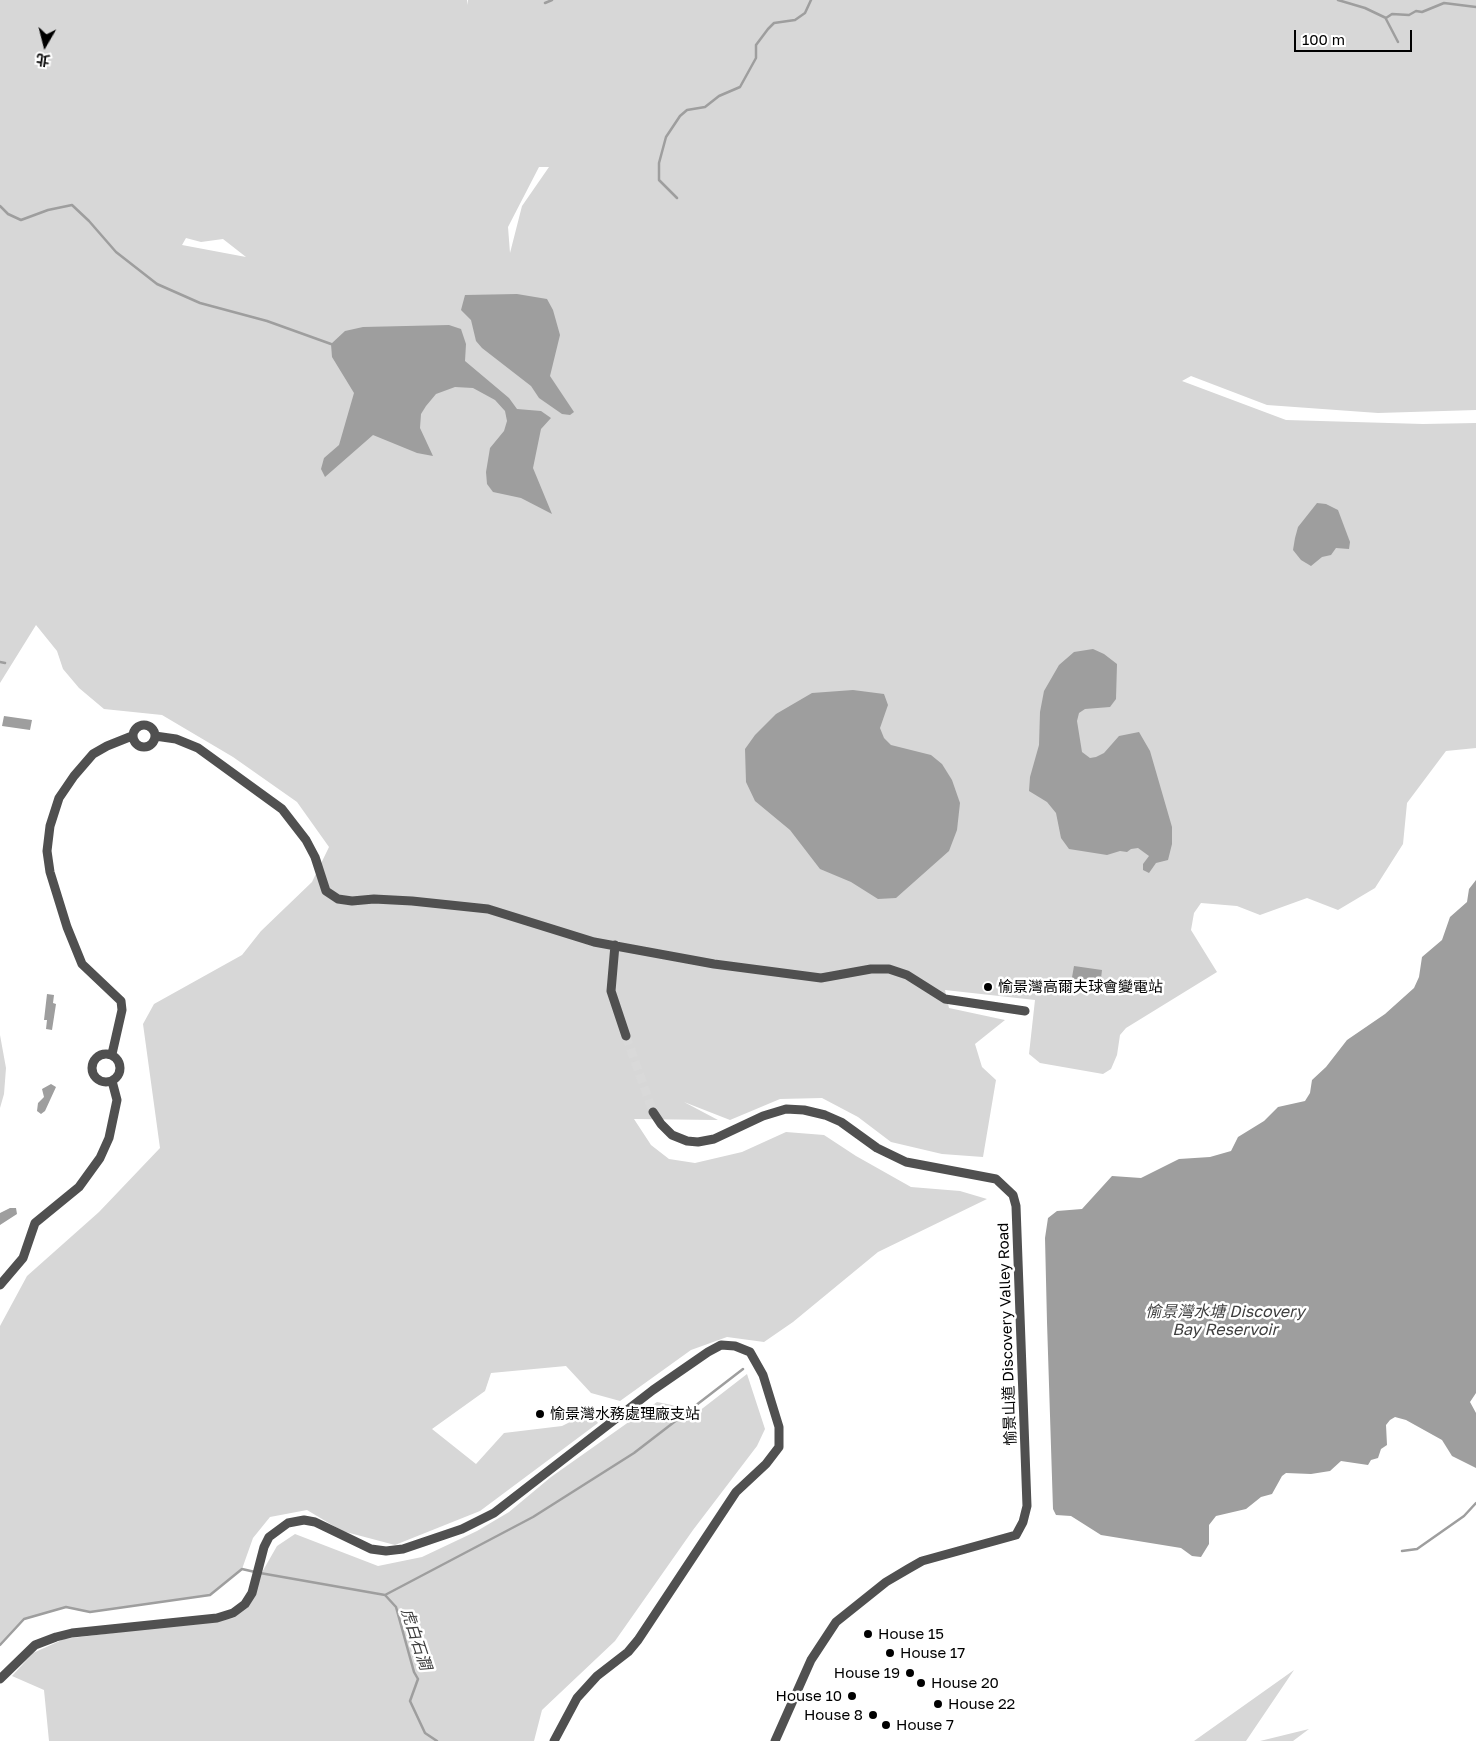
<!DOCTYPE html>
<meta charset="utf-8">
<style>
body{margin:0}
#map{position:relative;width:1476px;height:1741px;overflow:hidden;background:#fff;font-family:"Golos Text","Noto Sans TC",sans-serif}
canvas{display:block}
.north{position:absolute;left:20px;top:20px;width:50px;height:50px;-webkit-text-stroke:4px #fff;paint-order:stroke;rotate:188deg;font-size:14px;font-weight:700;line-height:20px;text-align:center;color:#000}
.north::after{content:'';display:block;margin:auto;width:18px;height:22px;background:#000;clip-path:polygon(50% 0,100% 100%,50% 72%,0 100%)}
.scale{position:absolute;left:1294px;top:30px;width:118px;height:22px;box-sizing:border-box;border:2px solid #000;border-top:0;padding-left:6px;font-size:15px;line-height:18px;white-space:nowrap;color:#000;-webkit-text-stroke:4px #fff;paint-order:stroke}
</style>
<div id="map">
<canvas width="1476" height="1741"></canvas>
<div class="north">北</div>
<div class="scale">100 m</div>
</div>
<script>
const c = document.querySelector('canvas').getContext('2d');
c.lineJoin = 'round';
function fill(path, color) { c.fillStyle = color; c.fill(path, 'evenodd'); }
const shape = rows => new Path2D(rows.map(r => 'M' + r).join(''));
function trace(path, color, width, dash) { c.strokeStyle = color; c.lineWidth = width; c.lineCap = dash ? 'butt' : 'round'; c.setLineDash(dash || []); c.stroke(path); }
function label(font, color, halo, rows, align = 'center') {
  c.font = font + ' "Golos Text","Noto Sans TC",sans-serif'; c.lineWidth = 5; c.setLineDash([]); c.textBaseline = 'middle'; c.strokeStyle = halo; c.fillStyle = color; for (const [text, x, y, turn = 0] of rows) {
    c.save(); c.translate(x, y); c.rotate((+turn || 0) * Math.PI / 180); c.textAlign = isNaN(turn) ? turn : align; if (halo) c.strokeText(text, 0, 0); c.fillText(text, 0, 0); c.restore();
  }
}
fill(shape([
 [0,0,467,0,467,5,468,0,1476,0,1476,410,1378,413,1267,405,1191,376,1182,381,1286,420,1423,424,1476,423,1476,748,1446,751,1407,803,1403,844,1375,888,1338,910,1307,898,1260,915,1237,906,1201,903,1194,913,1191,930,1217,972,1126,1028,1120,1035,1117,1055,1111,1069,1103,1074,1040,1063,1029,1054,1035,1000,945,990,949,1008,1005,1020,975,1044,982,1067,996,1080,983,1157,942,1154,891,1142,858,1117,822,1098,780,1099,730,1120,684,1102,718,1120,634,1119,651,1145,669,1159,695,1163,742,1152,786,1132,824,1135,856,1156,911,1187,960,1191,987,1199,878,1252,793,1322,764,1342,727,1337,691,1350,620,1401,591,1393,566,1366,491,1373,485,1391,432,1429,476,1464,504,1433,562,1426,590,1412,598,1423,480,1511,395,1545,342,1531,307,1510,270,1517,253,1538,242,1569,210,1595,90,1612,65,1607,24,1619,0,1645,0,1326,27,1276,99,1212,160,1148,143,1024,154,1004,242,955,261,931,312,882,329,847,297,802,233,757,162,715,104,709,79,688,63,669,57,651,36,625,0,683],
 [539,167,549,167,522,206,510,253,508,227],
 [186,238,201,242,223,239,246,257,182,245],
 [0,1035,6,1068,4,1094,0,1108],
 [747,1374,765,1429,757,1446,693,1530,615,1641,542,1710,534,1741,49,1741,44,1690,12,1676,33,1653,64,1639,234,1618,250,1603,257,1581,277,1546,295,1534,378,1566,422,1557,477,1531,509,1512,551,1477,657,1402,672,1405,694,1415],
 [1294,1670,1246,1741,1194,1741],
 [1309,1729,1293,1741,1260,1741]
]), '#d7d7d7');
fill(shape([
 [517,294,547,299,553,310,560,335,550,376,574,412,570,415,562,414,539,398,531,386,482,348,476,341,471,320,461,310,465,295],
 [449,325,461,329,466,344,465,361,509,398,517,409,541,411,551,418,541,429,533,468,552,514,521,498,493,492,487,484,486,472,490,448,504,431,507,421,505,411,495,400,473,388,455,387,436,394,426,406,421,414,420,428,433,456,417,453,373,435,325,477,321,469,324,458,339,445,354,393,332,357,331,344,345,331,363,327],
 [1317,503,1326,504,1338,510,1350,542,1349,549,1336,548,1331,555,1322,557,1311,566,1301,560,1293,550,1295,538,1298,527],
 [1093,649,1104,654,1117,664,1116,699,1110,707,1085,709,1079,713,1077,721,1082,752,1090,758,1096,757,1104,753,1119,736,1139,732,1150,751,1172,827,1172,844,1168,860,1156,863,1149,873,1143,870,1143,864,1149,856,1138,848,1131,849,1127,852,1120,851,1107,855,1069,849,1061,838,1056,813,1047,802,1029,791,1030,777,1039,745,1040,712,1044,691,1059,665,1074,652],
 [853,690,884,694,888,705,880,728,884,738,891,745,931,755,942,764,952,780,960,803,957,830,949,851,896,898,878,899,851,882,820,869,790,830,755,801,746,782,745,749,755,735,776,714,812,693],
 [4,716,32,720,30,730,2,726],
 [1476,880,1476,1393,1470,1402,1476,1413,1476,1468,1452,1456,1442,1440,1406,1420,1395,1417,1390,1420,1386,1425,1387,1445,1381,1449,1378,1458,1371,1460,1368,1465,1341,1461,1330,1471,1311,1474,1286,1473,1282,1476,1272,1494,1261,1497,1246,1509,1216,1516,1209,1525,1209,1544,1201,1557,1192,1556,1181,1548,1101,1535,1071,1516,1056,1515,1053,1509,1047,1322,1045,1238,1048,1218,1057,1211,1082,1209,1112,1176,1141,1178,1179,1159,1210,1157,1231,1151,1238,1137,1264,1121,1278,1107,1305,1101,1310,1093,1312,1080,1326,1067,1347,1040,1385,1014,1414,988,1419,977,1422,957,1442,940,1450,917,1467,902,1469,889],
 [1074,966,1102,970,1100,987,1071,983],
 [47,994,54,995,53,1003,56,1004,52,1030,46,1029,47,1020,44,1020],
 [51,1084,56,1087,45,1111,41,1114,37,1111,38,1103,44,1097,42,1089],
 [10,1208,16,1208,17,1214,0,1225,0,1213]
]), '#9e9e9e');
trace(shape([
 [1338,0,1365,8,1386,18,1392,14,1409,15,1416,11,1422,12,1444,3,1476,7],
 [545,3,552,0],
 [1386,19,1398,42],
 [677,198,659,180,659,163,666,137,680,116,687,110,705,107,719,96,740,87,756,58,756,45,768,29,774,23,795,20,805,13,811,0],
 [0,206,8,214,21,220,48,210,72,205,89,221,116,252,157,284,200,303,267,321,331,344],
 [0,662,5,663],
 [1402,1551,1417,1549,1464,1516,1476,1503],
 [260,1573,385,1595,533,1517,634,1453,743,1369],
 [385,1595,396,1607,414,1672,418,1679,410,1701,425,1733,437,1741],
 [0,1645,24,1619,66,1607,90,1612,210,1595,242,1569,255,1572]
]), '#9e9e9e', 2.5);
trace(shape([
 [626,1036,653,1112]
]), '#d9d9d9', 9, [9, 4.5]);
trace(shape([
 '133 736a11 11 0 1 1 22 0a11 11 0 1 1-22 0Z',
 [155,736,176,739,198,748,282,809,306,840,315,857,326,891,338,899,352,901,374,899,412,901,488,909,594,942,714,964,821,978,871,969,889,969,907,975,945,999,1025,1011],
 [615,945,611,991,626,1036],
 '92 1068a14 14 0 1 1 28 0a14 14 0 1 1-28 0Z',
 [112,1054,122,1010,121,1001,82,964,67,927,50,872,47,851,50,826,59,798,74,776,93,754,107,746,132,736],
 [653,1112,661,1124,672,1135,687,1141,698,1142,714,1139,763,1116,786,1109,804,1110,825,1115,841,1122,877,1148,906,1162,996,1179,1013,1195,1016,1206,1027,1506,1023,1522,1016,1535,922,1561,908,1569,886,1582,836,1622,811,1660,775,1741],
 [0,1285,23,1258,35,1223,79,1187,100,1158,109,1138,117,1100,112,1081],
 [0,1679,35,1645,56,1637,72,1633,217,1618,233,1613,245,1604,252,1593,264,1547,269,1537,288,1523,304,1520,315,1522,371,1549,386,1551,403,1549,462,1529,494,1513,653,1390,708,1352,721,1345,735,1346,750,1352,763,1375,779,1427,779,1447,766,1464,736,1492,638,1640,628,1652,597,1676,577,1698,554,1741]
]), '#505050', 9);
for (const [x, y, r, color] of [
 [988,987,5,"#000"],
 [540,1414,5,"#000"],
 [868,1634,5,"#000"],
 [890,1653,5,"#000"],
 [910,1673,5,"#000"],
 [921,1683,5,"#000"],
 [852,1696,5,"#000"],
 [938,1704,5,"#000"],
 [873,1715,5,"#000"],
 [886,1725,5,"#000"]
]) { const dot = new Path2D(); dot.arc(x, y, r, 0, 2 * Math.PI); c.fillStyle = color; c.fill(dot); trace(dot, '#fff', 2); }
label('15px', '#000', '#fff', [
 ["愉景灣高爾夫球會變電站",998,987],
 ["愉景灣水務處理廠支站",550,1414],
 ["House 15",878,1634],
 ["House 17",900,1653],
 ["House 19",900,1673,"right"],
 ["House 20",931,1683],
 ["House 10",842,1696,"right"],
 ["House 22",948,1704],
 ["House 8",863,1715,"right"],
 ["House 7",896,1725]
], 'left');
label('15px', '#000', '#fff', [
 ["愉景山道 Discovery Valley Road",1007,1334,-92]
]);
label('italic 16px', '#3f3f3f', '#fff', [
 ["愉景灣水塘 Discovery",1225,1312],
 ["Bay Reservoir",1225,1330],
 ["虎白石澗",416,1639,72]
]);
</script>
